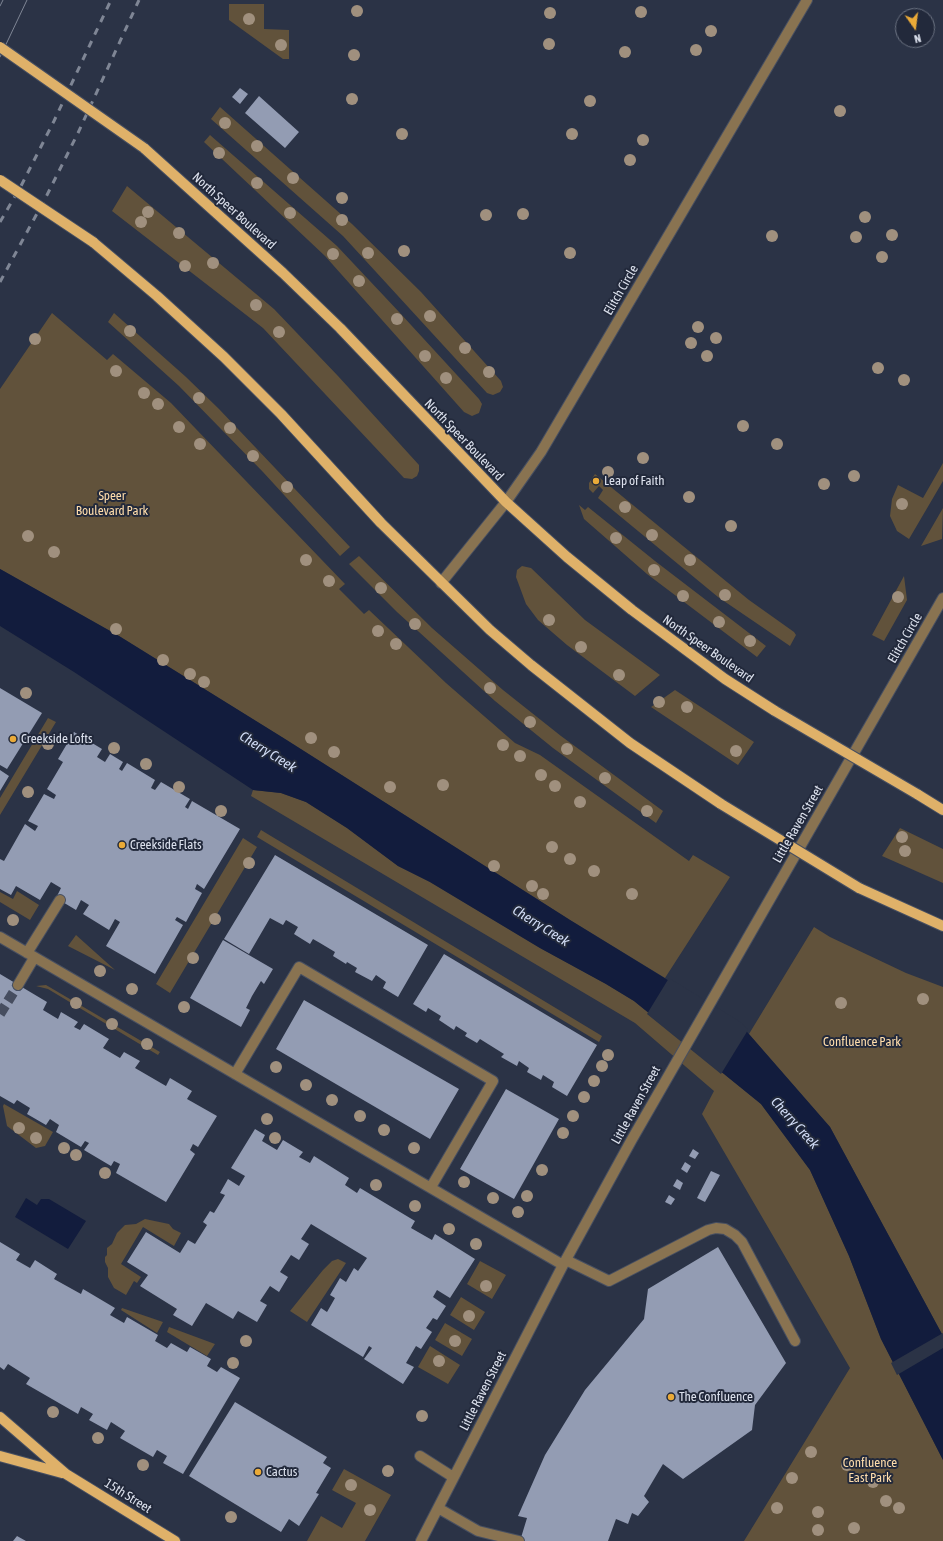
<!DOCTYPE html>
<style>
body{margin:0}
#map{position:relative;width:943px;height:1541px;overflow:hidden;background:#2b3346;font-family:"Asap Condensed",sans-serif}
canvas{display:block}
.north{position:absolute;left:895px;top:8px;width:40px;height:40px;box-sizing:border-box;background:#22293b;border:1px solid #6c7382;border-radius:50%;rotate:166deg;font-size:11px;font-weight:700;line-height:16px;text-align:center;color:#dce1ed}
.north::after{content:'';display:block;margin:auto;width:14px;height:18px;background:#eaaa38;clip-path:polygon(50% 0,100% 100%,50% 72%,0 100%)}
</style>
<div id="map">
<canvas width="943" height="1541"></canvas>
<div class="north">N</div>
</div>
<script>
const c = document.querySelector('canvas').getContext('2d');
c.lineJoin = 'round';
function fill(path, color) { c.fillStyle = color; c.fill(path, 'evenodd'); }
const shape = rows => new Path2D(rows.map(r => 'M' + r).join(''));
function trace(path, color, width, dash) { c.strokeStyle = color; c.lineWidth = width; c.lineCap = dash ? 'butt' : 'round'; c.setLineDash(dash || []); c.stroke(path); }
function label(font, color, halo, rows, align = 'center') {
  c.font = font + ' "Asap Condensed",sans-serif'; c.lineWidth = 4; c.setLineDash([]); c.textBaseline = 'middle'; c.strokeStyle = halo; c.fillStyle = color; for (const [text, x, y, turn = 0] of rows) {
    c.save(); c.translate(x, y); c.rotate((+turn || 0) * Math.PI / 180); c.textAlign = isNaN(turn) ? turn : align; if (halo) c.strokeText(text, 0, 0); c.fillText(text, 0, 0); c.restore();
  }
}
fill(shape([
 [229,4,264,4,264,29,289,30,289,59,283,59,229,20],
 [220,107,352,224,421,292,501,381,503,387,500,392,493,395,487,393,343,236,211,119],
 [210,135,337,246,400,313,479,399,482,404,479,413,472,416,464,412,325,256,204,142],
 [127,186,274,309,338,376,419,465,419,471,417,476,412,479,404,478,263,328,112,211],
 [52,313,107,360,113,354,171,403,345,584,339,589,364,614,369,610,446,683,515,743,540,755,689,861,693,855,730,877,665,978,570,920,285,739,119,636,0,569,0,389],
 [114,313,186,377,219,409,350,547,340,556,263,472,179,386,108,322],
 [943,463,943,481,909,539,897,531,890,516,892,499,898,485,923,498],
 [595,474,749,600,794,632,796,635,790,646,718,597,598,498,603,490,599,486,593,493,589,489,589,483],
 [579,505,585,510,588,507,655,561,766,646,757,657,647,574,584,519],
 [943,508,942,539,921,546],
 [359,556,432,628,503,690,561,736,663,811,656,823,553,748,495,701,397,612,349,564],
 [522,566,531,568,585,620,660,675,635,696,567,645,538,620,526,604,516,577,517,570],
 [904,576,907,600,884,641,872,635],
 [675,690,754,742,738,765,651,707],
 [48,718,56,722,0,815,0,798],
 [253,790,281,793,306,802,347,828,398,866,430,882,540,948,606,984,634,1001,761,1104,810,1170,849,1256,881,1339,943,1460,943,1541,744,1541,850,1368,702,1114,714,1091,635,1023,251,796],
 [900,828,943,849,943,883,882,856],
 [261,830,602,1036,599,1042,257,837],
 [243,838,257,847,170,993,156,984],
 [17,891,39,905,30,920,0,902,0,892,13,899],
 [814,927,830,937,906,973,943,987,943,1336,830,1127,749,1034],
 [76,935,115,970,68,946],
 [46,985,160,1052,158,1055,48,989,36,986],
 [4,1104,53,1132,45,1146,36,1148,7,1126,3,1106],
 [145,1219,169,1224,173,1229,181,1233,174,1246,143,1227,121,1264,141,1277,137,1283,134,1281,126,1295,114,1288,108,1277,108,1268,105,1262,105,1257,107,1255,107,1248,112,1244,117,1233,125,1225,136,1224],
 [338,1259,346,1263,307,1322,290,1311,323,1270,332,1261],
 [480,1261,506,1275,492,1299,467,1284],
 [461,1297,485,1312,474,1330,450,1315],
 [122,1308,163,1322,157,1333,121,1310],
 [445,1323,472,1339,462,1356,435,1340],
 [169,1327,215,1344,207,1356,167,1332],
 [430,1346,460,1365,448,1384,418,1367],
 [344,1469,391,1495,365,1541,307,1541,321,1516,342,1528,356,1503,332,1490]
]), '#61523b');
fill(shape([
 [0,569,119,636,285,739,570,920,741,1025,830,1127,943,1336,943,1460,881,1339,849,1256,810,1170,761,1104,634,1001,606,984,540,948,430,882,398,866,347,828,306,802,281,793,253,790,74,672,0,626],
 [26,1198,37,1205,41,1199,49,1199,86,1221,68,1249,15,1217]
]), '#121c3d');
fill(shape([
 [669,978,742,1023,748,1030,721,1074,647,1014],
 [943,1333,943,1348,897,1375,891,1363]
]), '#2b3346');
fill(shape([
 [240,88,248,94,240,104,232,97],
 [259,96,299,132,285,148,245,113],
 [0,688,42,713,7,769,0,765],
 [74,732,102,749,97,757,105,762,110,754,123,762,119,769,122,771,127,763,155,780,151,788,155,790,161,782,190,799,185,807,188,809,192,801,240,829,204,889,197,884,195,889,202,893,186,922,177,917,175,920,183,925,155,974,106,946,120,922,115,919,109,930,83,914,89,905,81,900,76,910,56,898,61,888,51,882,40,900,16,886,11,895,0,889,0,859,4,861,25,824,35,831,38,826,28,821,44,794,54,799,56,795,47,789,63,762,58,759],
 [0,770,9,776,0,791],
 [275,855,428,945,398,997,383,988,386,982,376,975,372,981,355,972,357,968,347,962,346,964,333,956,335,952,320,943,313,939,310,944,294,934,298,927,286,920,283,925,270,918,249,954,224,939],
 [223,940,273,969,264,984,261,981,252,996,246,1008,250,1010,241,1027,190,998],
 [444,954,597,1045,567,1096,552,1087,554,1082,543,1075,541,1080,527,1072,529,1068,519,1061,517,1066,501,1057,504,1054,480,1039,477,1043,465,1036,467,1033,456,1026,454,1030,439,1020,441,1016,428,1008,426,1012,413,1004],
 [0,974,47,1002,43,1010,58,1019,61,1012,78,1022,74,1027,80,1030,84,1024,109,1039,103,1048,120,1058,124,1052,140,1061,135,1068,166,1086,170,1078,192,1091,187,1099,217,1116,198,1147,193,1144,190,1150,195,1154,166,1202,116,1173,120,1164,114,1161,111,1166,84,1150,89,1143,85,1141,81,1147,56,1132,59,1125,50,1119,46,1125,27,1114,30,1108,17,1100,14,1104,0,1096],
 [304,1000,459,1089,430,1139,276,1049],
 [506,1089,559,1119,514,1199,460,1169],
 [255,1129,265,1135,262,1141,277,1150,283,1140,303,1152,299,1157,310,1163,314,1156,349,1178,345,1185,357,1193,360,1188,415,1221,411,1228,432,1240,435,1234,475,1259,450,1298,437,1290,433,1297,446,1306,437,1320,433,1318,426,1328,432,1332,421,1349,416,1346,406,1363,414,1367,403,1384,364,1359,372,1348,369,1346,363,1357,311,1325,321,1308,327,1312,335,1298,330,1295,340,1278,346,1282,354,1268,358,1271,367,1258,311,1224,301,1239,309,1244,299,1260,291,1255,280,1272,288,1277,279,1292,270,1286,260,1301,267,1305,257,1322,238,1311,233,1319,206,1303,192,1326,173,1315,177,1309,140,1286,148,1275,127,1262,146,1232,180,1253,188,1240,195,1244,207,1225,203,1222,210,1211,214,1213,225,1195,220,1193,228,1179,239,1186,245,1176,231,1168],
 [693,1149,699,1153,695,1159,689,1156],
 [685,1162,691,1166,687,1173,681,1169],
 [711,1171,720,1175,705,1202,697,1198],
 [677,1179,683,1183,680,1190,673,1186],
 [669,1195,675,1199,671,1205,665,1202],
 [0,1242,20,1254,16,1260,30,1268,35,1260,57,1274,54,1279,81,1294,83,1289,115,1308,110,1315,124,1323,127,1317,158,1335,155,1341,167,1348,171,1343,187,1352,190,1347,211,1359,207,1366,217,1372,221,1367,240,1378,183,1474,163,1463,167,1456,157,1450,153,1457,120,1438,125,1431,111,1422,107,1430,89,1420,93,1414,81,1407,78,1414,26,1384,30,1378,8,1364,4,1370,0,1367],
 [718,1247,786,1363,755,1405,752,1430,683,1479,663,1464,644,1496,649,1502,638,1516,632,1513,628,1524,616,1519,608,1541,520,1541,527,1518,518,1516,545,1455,585,1390,644,1319,648,1289],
 [235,1402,327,1457,323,1463,331,1468,316,1493,319,1494,299,1526,289,1519,281,1532,189,1476],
 [17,1536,26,1541,13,1541]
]), '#939cb3');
trace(shape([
 [0,1014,18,985]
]), '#464d5f', 10, [10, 5]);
const minor = shape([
 [441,583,506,502,541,452,807,0],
 [0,937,563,1265],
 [27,953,60,900],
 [18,985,34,958],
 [235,1074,299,967,493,1081,431,1187],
 [566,1260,609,1281,708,1230,716,1228,725,1229,735,1235,742,1242,795,1341],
 [420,1456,453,1477],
 [438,1508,478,1531,519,1541],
 [421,1541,563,1265,631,1141,943,598]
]);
const major = shape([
 [144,148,283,273,340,328,506,502,567,557,632,610,725,679,775,711],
 [93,242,157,296,224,357,281,414,381,523,490,630,531,665,630,743,721,804],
 [917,794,943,810],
 [859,888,943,926],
 [0,1417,66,1474,175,1541],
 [0,1456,62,1473]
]);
trace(minor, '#474f61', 12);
trace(major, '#474f61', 12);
trace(minor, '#897351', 10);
trace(major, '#dfb169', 10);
trace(shape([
 [0,6,3,0],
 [0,57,27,0]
]), '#7f8695', 1);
trace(shape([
 [0,222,21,186,54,121,111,0],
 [0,282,47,195,78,133,139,0]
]), '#7f8695', 3, [7, 7]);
const majorBridge = shape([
 [0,47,144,148],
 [0,180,93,242],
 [775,711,917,794],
 [721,804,859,888]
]);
trace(majorBridge, '#474f61', 12, []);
trace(majorBridge, '#dfb169', 10);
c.fillStyle = '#a0907e';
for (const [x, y] of [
 [357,11],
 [641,12],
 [550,13],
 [249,19],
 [711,31],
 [549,44],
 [281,45],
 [696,50],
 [625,52],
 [354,55],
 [352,99],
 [590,101],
 [840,111],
 [225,123],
 [402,134],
 [572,134],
 [643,140],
 [257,146],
 [219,153],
 [630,160],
 [293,178],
 [257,183],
 [342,198],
 [148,212],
 [290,213],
 [523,214],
 [486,215],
 [865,217],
 [342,220],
 [141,222],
 [179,233],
 [892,235],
 [772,236],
 [856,237],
 [404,251],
 [368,253],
 [570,253],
 [333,254],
 [882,257],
 [213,263],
 [185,266],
 [359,281],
 [256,305],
 [430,316],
 [397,319],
 [698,327],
 [130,331],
 [279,332],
 [716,338],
 [35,339],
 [691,343],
 [465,348],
 [425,356],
 [707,356],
 [878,368],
 [116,371],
 [489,372],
 [446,378],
 [904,380],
 [144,393],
 [199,398],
 [158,404],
 [743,426],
 [179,427],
 [230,428],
 [200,444],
 [777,444],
 [253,456],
 [643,458],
 [608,472],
 [854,476],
 [824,484],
 [287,487],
 [689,497],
 [902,504],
 [625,507],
 [731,526],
 [652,535],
 [28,536],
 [616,538],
 [54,552],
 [306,560],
 [690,560],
 [654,570],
 [329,581],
 [381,588],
 [725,595],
 [683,596],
 [898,597],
 [549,620],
 [719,622],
 [415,624],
 [116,629],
 [378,631],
 [750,641],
 [396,644],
 [581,647],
 [163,660],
 [190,674],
 [619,675],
 [204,682],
 [490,688],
 [26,693],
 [659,702],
 [687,707],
 [530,722],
 [311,738],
 [48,744],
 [503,745],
 [114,748],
 [567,749],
 [736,751],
 [334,752],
 [520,756],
 [146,764],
 [541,775],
 [605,778],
 [443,785],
 [555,786],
 [179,787],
 [390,787],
 [28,792],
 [580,802],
 [221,811],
 [647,811],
 [902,837],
 [552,847],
 [905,851],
 [570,859],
 [249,863],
 [494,866],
 [594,871],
 [532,886],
 [543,894],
 [632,894],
 [215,919],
 [13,920],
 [193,958],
 [100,971],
 [132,989],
 [923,999],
 [76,1003],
 [841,1003],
 [184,1007],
 [112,1024],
 [147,1044],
 [608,1055],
 [602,1066],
 [276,1067],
 [594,1081],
 [306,1085],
 [584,1097],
 [332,1100],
 [360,1116],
 [573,1116],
 [267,1119],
 [19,1128],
 [384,1130],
 [563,1133],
 [36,1138],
 [275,1138],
 [64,1148],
 [414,1148],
 [76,1155],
 [542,1170],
 [105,1173],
 [464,1182],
 [376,1185],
 [527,1196],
 [493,1198],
 [415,1206],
 [518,1212],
 [449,1229],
 [476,1244],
 [486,1286],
 [469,1316],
 [246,1341],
 [455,1341],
 [439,1361],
 [233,1363],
 [53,1412],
 [422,1416],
 [98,1438],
 [811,1452],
 [143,1465],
 [847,1465],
 [388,1471],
 [792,1478],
 [873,1482],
 [351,1485],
 [886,1501],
 [777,1508],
 [899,1508],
 [370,1510],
 [818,1512],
 [231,1517],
 [854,1528],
 [818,1530]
]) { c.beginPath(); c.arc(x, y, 6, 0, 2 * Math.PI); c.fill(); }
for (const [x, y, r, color] of [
 [596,481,4,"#eaaa38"],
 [13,739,4,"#eaaa38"],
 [122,845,4,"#eaaa38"],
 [671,1397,4,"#eaaa38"],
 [258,1472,4,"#eaaa38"]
]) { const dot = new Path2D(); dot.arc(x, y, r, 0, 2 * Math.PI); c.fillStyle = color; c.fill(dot); trace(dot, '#22293b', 1.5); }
label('13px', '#dce1ed', '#22293b', [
 ["North Speer Boulevard",234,211,42],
 ["Elitch Circle",621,290,-60],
 ["North Speer Boulevard",464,440,46],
 ["Elitch Circle",905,638,-60],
 ["North Speer Boulevard",708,649,35],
 ["Little Raven Street",798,824,-60],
 ["Little Raven Street",636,1105,-61],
 ["Little Raven Street",483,1391,-63],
 ["15th Street",128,1496,32]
]);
label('13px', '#dce1ed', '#22293b', [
 ["Leap of Faith",604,481],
 ["Creekside Lofts",21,739],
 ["Creekside Flats",130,845],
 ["The Confluence",679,1397],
 ["Cactus",266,1472]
], 'left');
label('13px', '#ffddab', '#22293b', [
 ["Speer",112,496],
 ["Boulevard Park",112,511],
 ["Confluence Park",862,1042],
 ["Confluence",870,1463],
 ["East Park",870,1478]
]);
label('italic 14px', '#d3def8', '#22293b', [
 ["Cherry Creek",268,752,32],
 ["Cherry Creek",541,926,32],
 ["Cherry Creek",795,1123,48]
]);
</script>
